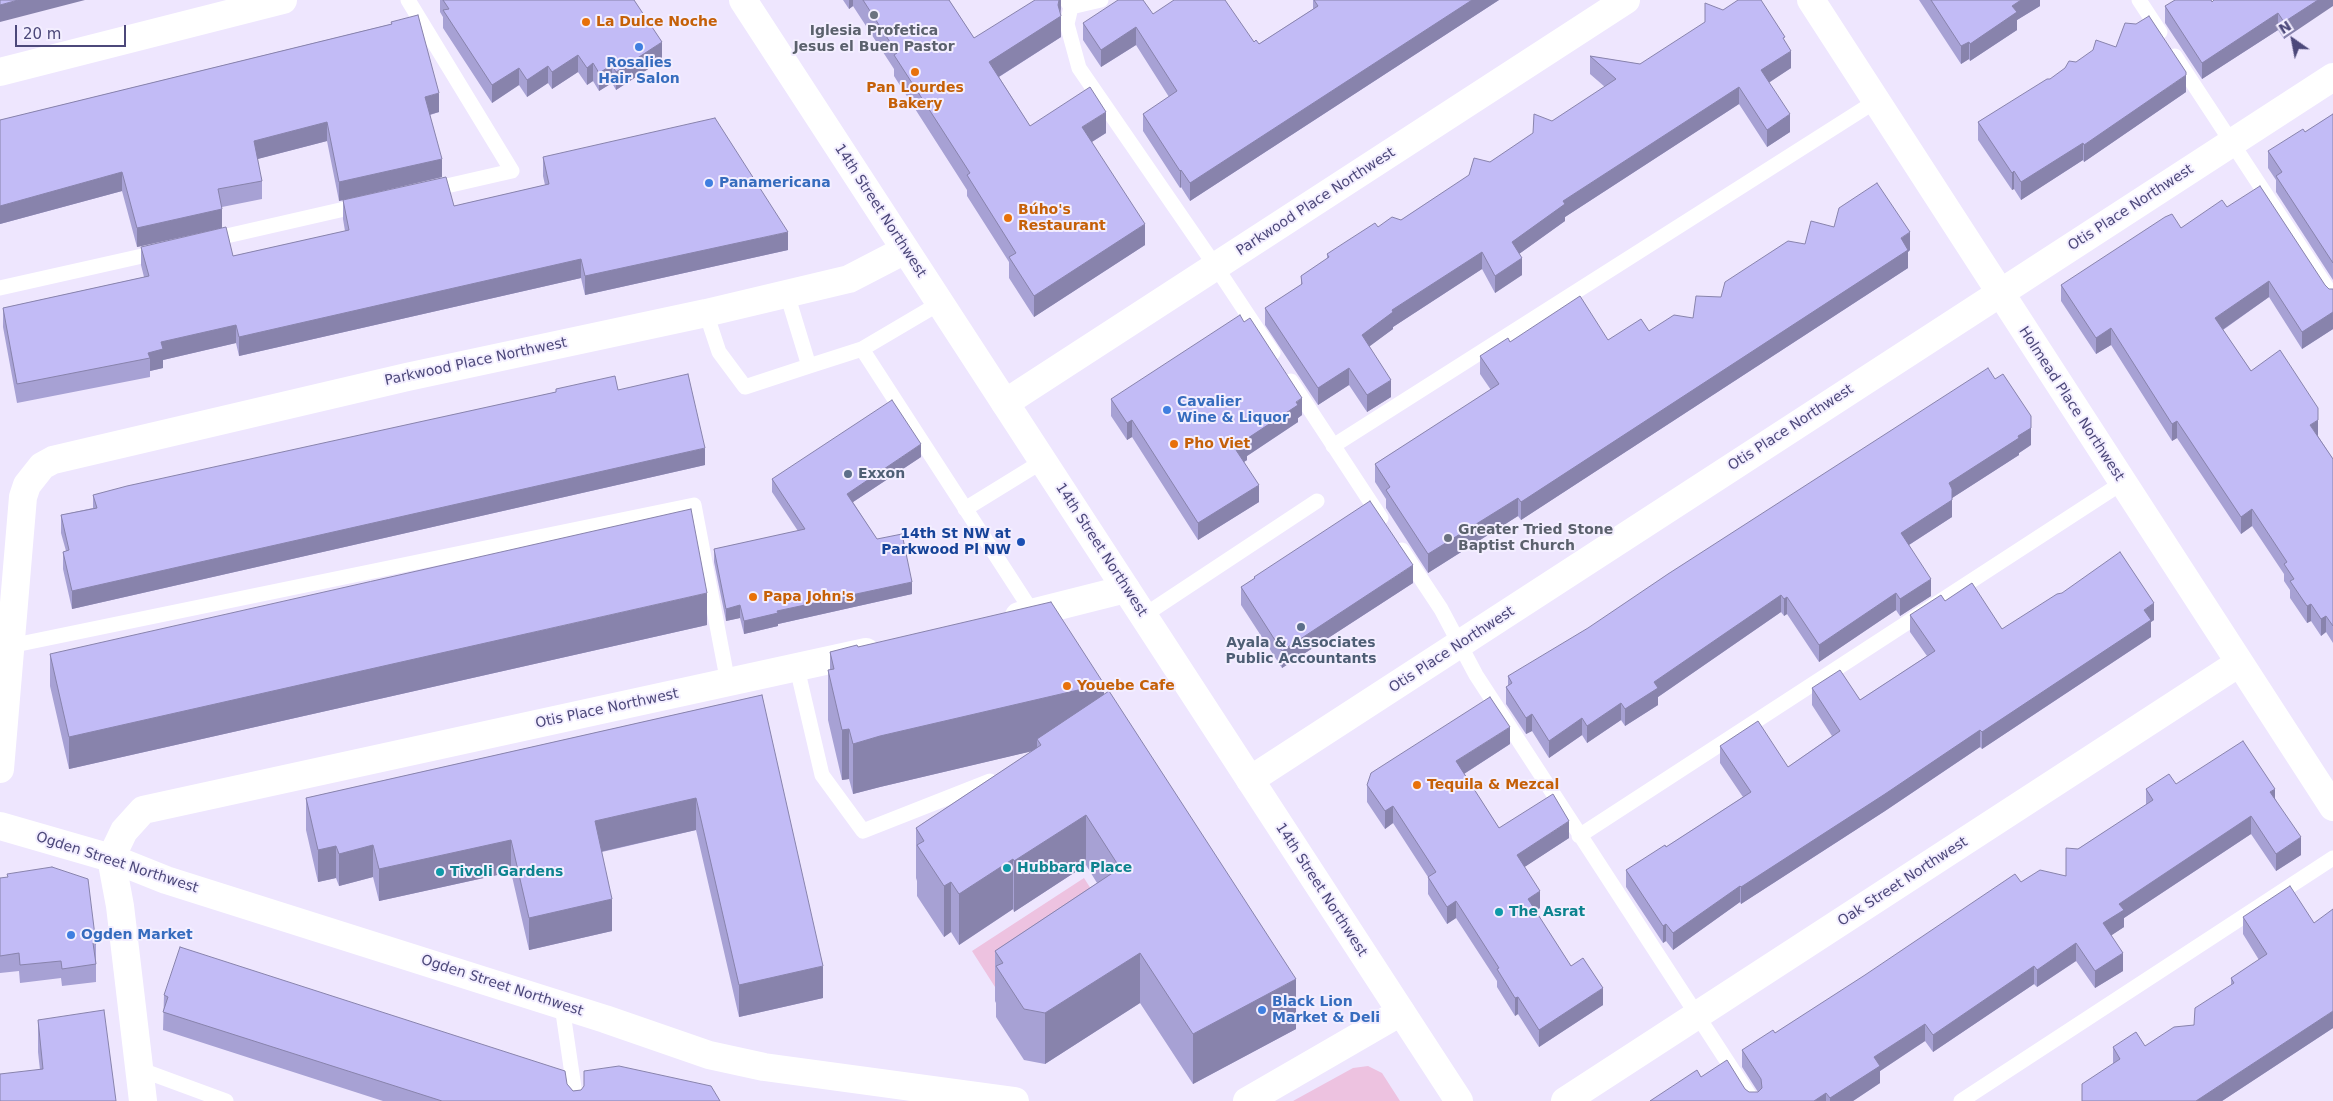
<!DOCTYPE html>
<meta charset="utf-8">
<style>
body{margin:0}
#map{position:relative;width:2333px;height:1101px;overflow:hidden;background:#eee6fe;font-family:"DejaVu Sans",sans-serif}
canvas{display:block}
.north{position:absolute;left:2268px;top:15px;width:50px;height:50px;-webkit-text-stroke:4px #f3eeff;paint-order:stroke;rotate:327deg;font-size:14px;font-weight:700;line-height:20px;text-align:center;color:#4c487a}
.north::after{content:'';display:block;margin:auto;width:18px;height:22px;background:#4c487a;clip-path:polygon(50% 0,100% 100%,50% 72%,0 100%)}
.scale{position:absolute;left:15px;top:25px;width:111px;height:22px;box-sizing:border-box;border:2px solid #4c487a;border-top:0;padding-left:6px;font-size:15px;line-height:18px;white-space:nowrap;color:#4c487a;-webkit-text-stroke:4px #f3eeff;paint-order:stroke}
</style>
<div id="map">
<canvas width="2333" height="1101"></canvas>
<div class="north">N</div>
<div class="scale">20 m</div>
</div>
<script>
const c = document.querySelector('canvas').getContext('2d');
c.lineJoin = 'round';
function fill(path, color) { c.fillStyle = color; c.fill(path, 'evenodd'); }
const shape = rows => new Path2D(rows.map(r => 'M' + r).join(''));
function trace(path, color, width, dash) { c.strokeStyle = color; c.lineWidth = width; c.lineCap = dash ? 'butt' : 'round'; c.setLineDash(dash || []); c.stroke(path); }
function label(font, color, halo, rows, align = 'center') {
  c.font = font + ' "DejaVu Sans",sans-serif'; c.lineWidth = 4; c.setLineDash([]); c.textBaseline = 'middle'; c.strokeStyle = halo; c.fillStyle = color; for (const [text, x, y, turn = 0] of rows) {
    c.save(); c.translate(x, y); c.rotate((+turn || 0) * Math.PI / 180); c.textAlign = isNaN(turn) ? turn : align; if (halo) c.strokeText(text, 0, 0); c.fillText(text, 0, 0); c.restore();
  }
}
fill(shape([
 [1084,878,1107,914,995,987,972,951],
 [1368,1066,1382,1073,1400,1101,1293,1101,1353,1068]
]), '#edc2e0');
trace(shape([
 [408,0,512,171,429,190],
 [1066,0,1071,7,1067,24,1079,68,1216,267,1273,353],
 [2139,0,2160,32],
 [1071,7,1101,0],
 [2175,56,2333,297],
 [209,240,362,205],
 [0,288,160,252],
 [706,313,719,352,745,387,809,366,787,294],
 [862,349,1033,613],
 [809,366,862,349,940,303],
 [1291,381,1381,518],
 [1333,446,1876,101],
 [965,509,1043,461],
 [1402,550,1441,609,1476,675,1753,1101],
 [1143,616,1317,501],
 [10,646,694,505,728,683],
 [797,668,822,775,863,831,990,781],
 [1579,836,2122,483],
 [562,1006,576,1101],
 [139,1069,226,1101],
 [1961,1101,2333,858]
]), '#fff', 15);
trace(shape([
 [1811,0,2333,807],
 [0,72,283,0],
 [1005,403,1626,0],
 [1019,616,1126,589],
 [0,769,23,497,27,485,42,466,53,460,407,377,706,313,849,279,905,250],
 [1250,780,2333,77],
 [0,826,111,858,166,880,605,1019,709,1055,764,1067,1015,1101],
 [143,1101,120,906,111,858,124,831,143,810,866,652],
 [1247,1101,1401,1012],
 [1565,1101,2239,663]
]), '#fff', 28);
trace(shape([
 [743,0,1459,1101]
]), '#fff', 28);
fill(shape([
 [440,0,634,0,662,60,616,90,612,83,599,91,593,81,587,85,578,72,552,89,548,83,527,97,519,85,492,103,443,28,443,17,440,12],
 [843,0,949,0,974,38,1061,0,1060,13,1061,37,999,77,1030,126,1106,133,1092,142,1145,245,1034,317,1009,278,1009,262,967,196,967,190,894,76,894,69,853,6,849,9],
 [1313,0,1499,0,1190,201,1181,187,1180,188,1143,131,1143,114,1169,97,1136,45,1101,67,1083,40,1083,23,1153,14,1254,42,1259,44,1313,9],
 [1919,0,2040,0,2040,6,2017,20,2017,30,1970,61,1969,59,1961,64],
 [2333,0,2284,39,2278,30,2202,79,2165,23,2165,6,2212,2],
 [391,22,439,112,430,115,442,177,339,201,327,141,257,159,262,181,262,199,222,207,222,228,137,247,122,191,0,224,0,120,391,24],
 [1785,42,1791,68,1769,82,1790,132,1767,147,1739,104,1565,217,1565,221,1519,254,1522,275,1495,293,1482,269,1393,327,1393,329,1369,346,1391,397,1367,412,1349,385,1318,405,1265,325,1265,308,1301,285,1301,276,1327,259,1327,254,1378,227,1401,220,1605,87,1590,74,1590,56,1640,64],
 [2050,79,2186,92,2084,162,2083,160,2021,200,2014,189,2012,190,1978,140,1978,122],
 [2333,114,2333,280,2276,192,2276,180,2268,168,2268,151,2305,132],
 [543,157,788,250,585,295,581,278,239,356,236,343,163,360,163,368,150,371,150,377,17,403,3,327,3,308,144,277,141,265,141,247,233,256,345,231,343,219,343,200,454,206,545,185,543,176],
 [2227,207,2329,289,2333,289,2333,329,2302,349,2269,297,2223,330,2251,371,2318,436,2333,459,2333,643,2326,632,2321,636,2311,621,2307,623,2290,598,2290,590,2284,581,2284,574,2252,526,2241,534,2177,438,2172,441,2111,345,2096,354,2061,301,2061,285,2181,228],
 [1805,244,1910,250,1908,252,1908,268,1521,520,1518,516,1428,573,1386,508,1386,499,1375,482,1375,464,1491,390,1480,374,1480,356,1510,342,1608,340,1649,331,1693,318,1721,297],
 [556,389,618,390,705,465,72,609,63,569,63,552,66,551,61,533,61,515,93,508,93,495,556,392],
 [1111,399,1302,415,1298,418,1298,422,1247,456,1247,460,1244,462,1259,502,1198,540,1132,437,1127,440,1111,416],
 [2031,445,2019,453,2019,455,1952,498,1952,517,1909,545,1931,596,1900,616,1896,610,1819,662,1787,614,1784,616,1781,612,1658,697,1658,705,1625,726,1621,720,1587,743,1582,735,1549,758,1532,731,1526,734,1506,704,1506,687,1508,686,1508,676],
 [921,457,853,502,912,594,778,624,778,626,744,634,740,618,726,621,714,562,714,549,798,531,772,492,772,479],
 [1254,577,1413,583,1282,668,1241,605,1241,587,1254,579],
 [1945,601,2002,629,2154,620,2151,622,2151,637,1982,749,1980,747,1885,811,1741,904,1740,902,1673,950,1666,941,1663,943,1626,887,1626,870,1666,847,1743,797,1720,763,1720,746,1788,767,1832,736,1812,705,1812,688,1860,700,1927,656,1910,632,1910,615],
 [707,625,69,769,50,686,50,654],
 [858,647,1104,695,1296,1029,1193,1084,1140,1003,1045,1064,1024,1060,996,1017,996,1003,995,1001,995,951,1097,883,1086,865,1014,912,1013,909,959,945,951,932,944,937,917,896,917,881,916,878,916,828,1032,751,880,787,853,794,849,779,842,780,828,720,828,670,830,670,830,652],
 [762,695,823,998,739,1017,696,830,602,852,612,931,529,950,511,872,379,901,373,877,339,886,336,878,318,882,306,830,306,798],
 [1510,744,1464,774,1499,828,1569,838,1524,867,1540,908,1535,911,1571,966,1603,1005,1539,1047,1518,1014,1515,1016,1497,987,1497,981,1456,918,1447,924,1428,894,1428,877,1393,823,1385,829,1367,802,1367,785],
 [2176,784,2275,798,2301,855,2276,871,2251,834,2124,918,2124,927,2111,935,2123,971,2095,988,2076,961,2037,987,2034,984,1933,1052,1925,1041,1880,1071,1880,1083,1853,1101,1650,1101,1701,1077,1745,1089,1749,1092,1758,1092,1742,1067,1742,1050,1775,1033,2021,882,2066,876,2078,849,2146,805,2146,789],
 [0,878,96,944,96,982,62,986,61,978,20,983,19,971,0,973],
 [2243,917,2333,1028,2222,1101,2082,1101,2113,1064,2113,1047,2145,1046,2194,1025,2231,985,2231,978,2259,960,2243,934],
 [164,995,567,1084,573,1091,581,1090,584,1087,584,1071,720,1101,383,1101,163,1030],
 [38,1020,116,1101,40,1070,38,1052]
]), '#a7a1d4');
fill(shape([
 [18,0,85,0,0,22,0,5],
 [849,0,853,0,853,6,849,9],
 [1059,0,1061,0,1061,9,1060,17,1061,16,1061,37,989,83,989,62,1058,5],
 [1472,0,1499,0,1190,201,1190,183],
 [2021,0,2040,0,2040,6,2017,20,2017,30,1970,61,1970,44,2012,6],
 [2318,0,2333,0,2333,6,2284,39,2284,22],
 [2278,13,2278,30,2202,79,2202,63],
 [1136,27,1136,45,1101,67,1101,50],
 [662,42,662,60,616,90,616,72],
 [1969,42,1969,59,1961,64,1961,46],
 [1791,51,1791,68,1761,88,1761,70],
 [578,55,578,72,552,89,552,72],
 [593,63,593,81,587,85,587,68],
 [612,65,612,83,599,91,599,73],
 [548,66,548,83,527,97,527,80],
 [519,68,519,85,492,103,492,85],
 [2186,75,2186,92,2084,162,2084,145],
 [1739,87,1739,104,1565,217,1565,221,1512,259,1512,242,1563,201],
 [439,93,439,112,425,116,425,97],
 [1106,112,1106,133,1082,148,1082,127],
 [1790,114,1790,132,1767,147,1767,130],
 [327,122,327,141,254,160,254,141],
 [2083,143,2083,160,2021,200,2021,182],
 [442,159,442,177,339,201,339,182],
 [1181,170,1181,187,1180,188,1180,171],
 [2014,171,2014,189,2012,190,2012,173],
 [122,172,122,191,0,224,0,206],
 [222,209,222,228,137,247,137,228],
 [1145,224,1145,245,1034,317,1034,296],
 [788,232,788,250,585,295,585,276],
 [1910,232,1910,250,1908,252,1908,268,1521,520,1521,502],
 [1482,252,1482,269,1393,327,1393,329,1362,352,1362,335,1392,310],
 [1522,258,1522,275,1495,293,1495,276],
 [581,259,581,278,239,356,239,337],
 [2269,281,2269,297,2215,335,2215,318],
 [2333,312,2333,329,2302,349,2302,332],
 [236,325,236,343,163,360,163,368,150,371,150,358,148,353,161,342],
 [2111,328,2111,345,2096,354,2096,338],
 [1349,368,1349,385,1318,405,1318,388],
 [1391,380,1391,397,1367,412,1367,395],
 [1302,398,1302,415,1298,418,1298,422,1247,456,1247,460,1236,467,1236,450,1245,440],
 [2031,416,2031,445,2019,453,2019,455,1949,500,1949,483,2018,436],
 [1132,420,1132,437,1127,440,1127,423],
 [2318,420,2318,437,2310,425],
 [2177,421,2177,438,2172,441,2172,424],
 [921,444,921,457,847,506,847,494],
 [705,448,705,465,72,609,72,591],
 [1259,485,1259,502,1198,540,1198,523],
 [1518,498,1518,516,1428,573,1428,554],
 [1952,500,1952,517,1901,550,1901,533],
 [2252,509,2252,526,2241,534,2241,517],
 [1413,565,1413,583,1282,668,1282,651],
 [1931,579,1931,596,1900,616,1900,599],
 [912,582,912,594,778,624,778,626,744,634,744,621,777,611],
 [707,593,707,625,69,769,69,737],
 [1896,593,1896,610,1819,662,1819,645],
 [1781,595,1781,612,1658,697,1658,705,1625,726,1625,709,1654,682],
 [1787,597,1787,614,1784,616,1784,599],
 [2154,603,2154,620,2151,622,2151,637,1982,749,1982,732,2144,610],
 [2311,604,2311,621,2307,623,2307,606],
 [740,605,740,618,726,621,726,609],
 [2326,616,2326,632,2321,636,2321,619],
 [1104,684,1104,734,1041,745,1037,739,1037,750,880,787,853,794,853,744,880,736],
 [1621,703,1621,720,1587,743,1587,726],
 [1532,714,1532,731,1526,734,1526,718],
 [1582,718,1582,735,1549,758,1549,741],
 [1510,727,1510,744,1456,779,1456,761],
 [849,729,849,779,842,780,842,730],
 [1980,730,1980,747,1885,811,1741,904,1741,887],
 [2275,789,2275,806,2270,792],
 [696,798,696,830,595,853,595,821],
 [1393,806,1393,823,1385,829,1385,811],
 [1086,815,1086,865,1014,912,1014,861],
 [2251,816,2251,834,2124,918,2124,927,2103,941,2103,923,2119,904],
 [1569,821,1569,838,1517,872,1517,855],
 [2301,837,2301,855,2276,871,2276,854],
 [511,840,511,872,379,901,379,869],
 [373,845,373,877,339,886,339,854],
 [336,846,336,878,318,882,318,850],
 [1013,859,1013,909,959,945,959,894],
 [951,882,951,932,944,937,944,886],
 [1740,886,1740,902,1673,950,1673,933],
 [1540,891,1540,908,1528,916,1528,899],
 [612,899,612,931,529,950,529,918],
 [1456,901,1456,918,1447,924,1447,907],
 [1666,924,1666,941,1663,943,1663,926],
 [2076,943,2076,961,2037,987,2037,970],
 [1140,953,1140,1003,1045,1064,1045,1013],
 [2123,953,2123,971,2095,988,2095,971],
 [823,966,823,998,739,1017,739,985],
 [2034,966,2034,984,1933,1052,1933,1035],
 [1296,979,1296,1029,1193,1084,1193,1034],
 [1603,988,1603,1005,1539,1047,1539,1030],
 [1518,997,1518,1014,1515,1016,1515,998],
 [2333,1011,2333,1028,2222,1101,2196,1101],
 [1925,1024,1925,1041,1880,1071,1880,1083,1853,1101,1830,1101,1830,1098,1874,1057],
 [1826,1093,1826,1101,1814,1101]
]), '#8883ac');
const building = shape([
 [0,0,18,0,0,5,0,0],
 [443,0,634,0,662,42,616,72,612,65,599,73,593,63,587,68,578,55,552,72,548,66,527,80,519,68,492,85,443,10,449,9,443,0],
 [863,0,949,0,974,38,1035,0,1059,0,1058,5,1061,16,989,62,1030,126,1090,87,1106,112,1082,127,1145,224,1034,296,1009,257,1016,253,967,175,970,173,894,55,897,53,863,0],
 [1118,0,1143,0,1153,14,1174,0,1225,0,1254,42,1256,40,1259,44,1318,6,1314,0,1472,0,1190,183,1181,170,1180,171,1143,114,1177,91,1136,27,1101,50,1083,23,1118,0],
 [1738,0,1761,0,1785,37,1783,38,1791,51,1761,70,1790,114,1767,130,1739,87,1563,201,1565,204,1512,242,1522,258,1495,276,1482,252,1392,310,1393,312,1362,335,1391,380,1367,395,1349,368,1318,388,1265,308,1302,284,1301,276,1329,257,1327,254,1347,241,1375,223,1378,227,1392,217,1401,220,1469,175,1474,158,1490,162,1533,133,1534,114,1552,121,1616,79,1590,56,1640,64,1705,22,1705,3,1723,10,1738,0],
 [1931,0,2021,0,2012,6,2017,12,1970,44,1969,42,1961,46,1931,0],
 [2175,0,2211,0,2212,2,2214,0,2318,0,2284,22,2278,13,2202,63,2165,6,2175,0],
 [418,15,439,93,425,97,442,159,339,182,327,122,254,141,262,181,218,189,222,209,137,228,122,172,0,206,0,120,392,24,391,22,418,15],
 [2149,16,2186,72,2186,75,2084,145,2083,143,2021,182,2014,171,2012,173,1978,122,2047,79,2050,79,2065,68,2069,61,2076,62,2093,50,2096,40,2116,47,2125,23,2136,24,2149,16],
 [2333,114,2333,263,2276,176,2282,172,2268,151,2303,129,2305,132,2333,114],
 [715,118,788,232,585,276,581,259,239,337,236,325,161,342,163,349,148,353,150,358,17,384,3,308,149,276,141,247,226,227,233,256,349,230,343,200,446,177,454,206,549,184,543,157,715,118],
 [1877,183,1910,232,1901,238,1908,250,1521,502,1518,498,1428,554,1386,490,1390,487,1375,464,1499,384,1480,356,1508,338,1510,342,1580,296,1608,340,1641,319,1649,331,1674,315,1693,318,1696,296,1721,297,1725,282,1788,241,1805,244,1811,221,1834,227,1839,208,1877,183],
 [2260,186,2325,285,2329,289,2333,289,2333,312,2302,332,2269,281,2215,318,2251,371,2280,350,2318,408,2318,420,2310,425,2333,459,2333,626,2326,616,2321,619,2311,604,2307,606,2290,581,2294,579,2284,564,2287,562,2252,509,2241,517,2177,421,2172,424,2111,328,2096,338,2061,285,2165,217,2172,214,2181,228,2222,200,2227,207,2260,186],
 [1240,315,1244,322,1250,318,1302,398,1296,402,1298,405,1245,440,1247,443,1236,450,1259,485,1198,523,1132,420,1127,423,1111,399,1240,315],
 [1988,368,1995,379,2003,374,2031,416,2031,428,2018,436,2019,438,1949,483,1952,489,1952,500,1901,533,1931,579,1900,599,1896,593,1819,645,1787,597,1784,599,1781,595,1654,682,1658,688,1625,709,1621,703,1587,726,1582,718,1549,741,1532,714,1526,718,1506,687,1512,683,1508,676,1588,628,1668,574,1988,368],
 [688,374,705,448,72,591,63,552,69,550,61,515,97,508,93,495,127,486,556,392,556,389,615,376,618,390,688,374],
 [892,400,921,444,847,494,877,539,902,534,912,582,777,611,778,613,744,621,740,605,726,609,714,549,805,529,772,479,892,400],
 [1370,501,1413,565,1282,651,1241,587,1255,578,1254,577,1370,501],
 [691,509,707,593,69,737,50,654,691,509],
 [2120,552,2154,603,2144,610,2151,620,1982,732,1980,730,1885,794,1741,887,1740,886,1673,933,1666,924,1663,926,1626,870,1665,845,1666,847,1751,792,1720,746,1758,721,1788,767,1840,731,1812,688,1840,670,1860,700,1935,651,1910,615,1941,595,1945,601,1972,583,2002,629,2057,594,2062,593,2120,552],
 [1051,602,1104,684,880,736,853,744,849,729,842,730,828,670,834,669,830,652,857,645,858,647,1051,602],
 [1109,691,1296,979,1193,1034,1140,953,1045,1013,1024,1009,996,966,1003,963,995,951,1120,868,1086,815,1014,861,1013,859,959,894,951,882,944,886,917,845,924,841,916,828,1041,745,1037,739,1109,691],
 [762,695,823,966,739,985,696,798,595,821,612,899,529,918,511,840,379,869,373,845,339,854,336,846,318,850,306,798,762,695],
 [1490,697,1510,727,1456,761,1499,828,1553,794,1569,821,1517,855,1540,891,1528,899,1571,966,1583,958,1603,988,1539,1030,1518,997,1515,998,1497,969,1499,968,1456,901,1447,907,1428,877,1436,872,1393,806,1385,811,1367,785,1371,773,1490,697],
 [2243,741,2275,789,2270,792,2301,837,2276,854,2251,816,2119,904,2124,910,2103,923,2123,953,2095,971,2076,943,2037,970,2034,966,1933,1035,1925,1024,1874,1057,1880,1066,1830,1098,1826,1093,1814,1101,1650,1101,1697,1070,1701,1077,1727,1060,1745,1089,1749,1092,1758,1092,1762,1088,1761,1079,1742,1050,1773,1030,1775,1033,1865,975,2015,874,2021,882,2040,870,2066,876,2066,848,2078,849,2153,800,2146,789,2169,774,2176,784,2243,741],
 [52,867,88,879,96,944,93,943,96,964,62,969,61,961,20,965,19,953,0,956,0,878,8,877,7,874,52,867],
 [2290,886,2314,923,2333,909,2333,1011,2196,1101,2082,1101,2082,1084,2120,1059,2113,1047,2136,1032,2145,1046,2174,1027,2194,1025,2195,1008,2234,983,2231,978,2267,954,2243,917,2290,886],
 [180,947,565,1071,567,1084,573,1091,581,1090,584,1086,584,1071,619,1066,711,1086,720,1101,442,1101,163,1012,168,997,164,995,180,947],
 [104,1010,116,1101,0,1101,0,1074,43,1069,38,1020,104,1010]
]);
fill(building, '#c2bbf6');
trace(building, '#8883ac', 1);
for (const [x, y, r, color] of [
 [874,15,5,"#6b7280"],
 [586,22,5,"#e8710a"],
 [639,47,5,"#3f7fe0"],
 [915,72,5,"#e8710a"],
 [709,183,5,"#3f7fe0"],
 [1008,218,5,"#e8710a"],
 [1167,410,5,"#3f7fe0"],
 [1174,444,5,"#e8710a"],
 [848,474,5,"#5c6f8a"],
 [1448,538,5,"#6b7280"],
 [1021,542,5,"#1a4fb4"],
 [753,597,5,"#e8710a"],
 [1301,627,5,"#5c6f8a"],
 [1067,686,5,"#e8710a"],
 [1417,785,5,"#e8710a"],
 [1007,868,5,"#0f9aa8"],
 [440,872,5,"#0f9aa8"],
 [1499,912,5,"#0f9aa8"],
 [71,935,5,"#3f7fe0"],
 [1262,1010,5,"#3f7fe0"]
]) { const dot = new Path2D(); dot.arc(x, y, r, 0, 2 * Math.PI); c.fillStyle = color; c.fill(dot); trace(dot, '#f3eeff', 2); }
label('bold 14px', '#c56008', '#f3eeff', [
 ["La Dulce Noche",596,22],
 ["Pan Lourdes",915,88,"center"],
 ["Bakery",915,104,"center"],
 ["Búho's",1018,210],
 ["Restaurant",1018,226],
 ["Pho Viet",1184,444],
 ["Papa John's",763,597],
 ["Youebe Cafe",1077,686],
 ["Tequila & Mezcal",1427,785]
], 'left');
label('bold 14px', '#5b616d', '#f3eeff', [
 ["Iglesia Profetica",874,31],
 ["Jesus el Buen Pastor",874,47],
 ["Greater Tried Stone",1458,530,"left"],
 ["Baptist Church",1458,546,"left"]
]);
label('bold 14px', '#366cbe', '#f3eeff', [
 ["Rosalies",639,63,"center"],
 ["Hair Salon",639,79,"center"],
 ["Panamericana",719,183],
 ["Cavalier",1177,402],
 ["Wine & Liquor",1177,418],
 ["Ogden Market",81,935],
 ["Black Lion",1272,1002],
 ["Market & Deli",1272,1018]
], 'left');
label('14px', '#4c487a', '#f3eeff', [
 ["Parkwood Place Northwest",1316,202,-33],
 ["Otis Place Northwest",2131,208,-33],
 ["14th Street Northwest",880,211,57],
 ["Parkwood Place Northwest",476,362,-12],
 ["Holmead Place Northwest",2071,404,57],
 ["Otis Place Northwest",1791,428,-33],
 ["14th Street Northwest",1101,550,57],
 ["Otis Place Northwest",1452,650,-33],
 ["Otis Place Northwest",607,709,-12],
 ["Ogden Street Northwest",117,863,18],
 ["Oak Street Northwest",1903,882,-33],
 ["14th Street Northwest",1321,890,57],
 ["Ogden Street Northwest",502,986,18]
]);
label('bold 14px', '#4e5e75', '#f3eeff', [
 ["Exxon",858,474],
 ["Ayala & Associates",1301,643,"center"],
 ["Public Accountants",1301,659,"center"]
], 'left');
label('bold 14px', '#164399', '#f3eeff', [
 ["14th St NW at",1011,534],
 ["Parkwood Pl NW",1011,550]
], 'right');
label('bold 14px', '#0d838f', '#f3eeff', [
 ["Hubbard Place",1017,868],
 ["Tivoli Gardens",450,872],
 ["The Asrat",1509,912]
], 'left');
</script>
